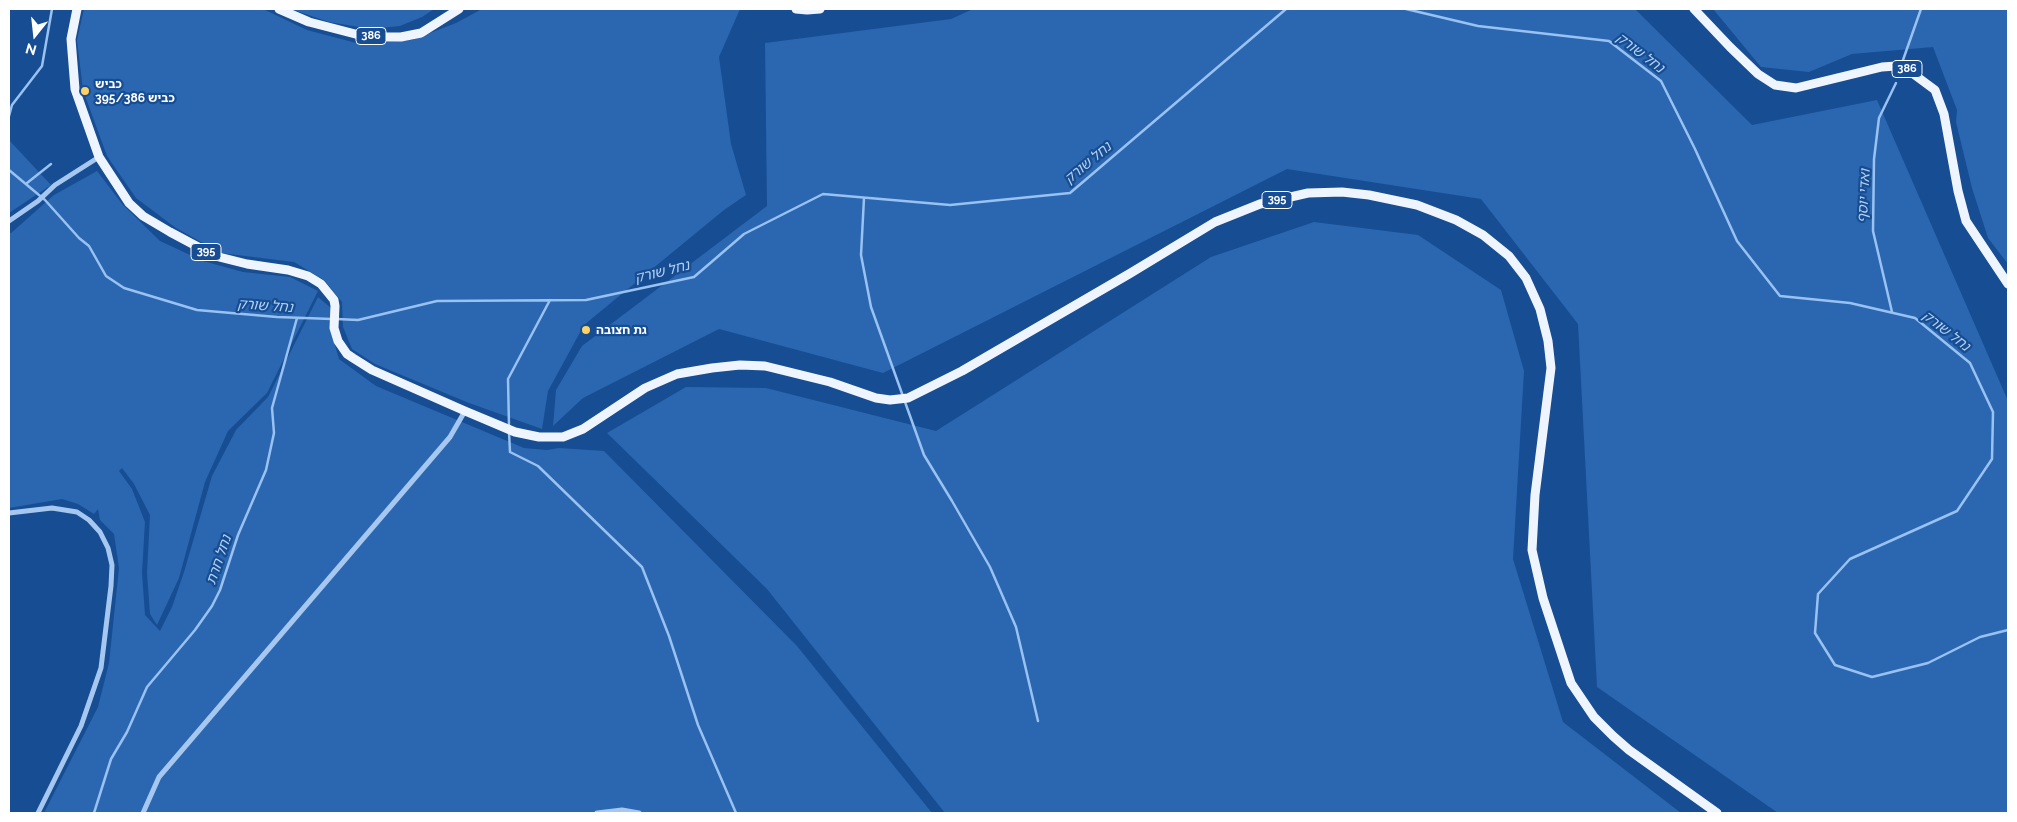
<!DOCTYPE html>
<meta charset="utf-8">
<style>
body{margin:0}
#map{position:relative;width:2017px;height:822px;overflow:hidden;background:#174d92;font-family:Raleway,sans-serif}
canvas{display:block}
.frame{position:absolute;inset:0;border:10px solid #fff;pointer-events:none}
.north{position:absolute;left:10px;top:10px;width:50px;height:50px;-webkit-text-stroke:4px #174d92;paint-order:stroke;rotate:196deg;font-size:14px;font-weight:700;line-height:20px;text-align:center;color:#fff}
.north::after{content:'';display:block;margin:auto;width:18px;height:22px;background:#fff;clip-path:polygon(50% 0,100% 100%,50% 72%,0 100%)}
</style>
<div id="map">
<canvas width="2017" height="822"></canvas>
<div class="frame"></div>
<div class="north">N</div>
</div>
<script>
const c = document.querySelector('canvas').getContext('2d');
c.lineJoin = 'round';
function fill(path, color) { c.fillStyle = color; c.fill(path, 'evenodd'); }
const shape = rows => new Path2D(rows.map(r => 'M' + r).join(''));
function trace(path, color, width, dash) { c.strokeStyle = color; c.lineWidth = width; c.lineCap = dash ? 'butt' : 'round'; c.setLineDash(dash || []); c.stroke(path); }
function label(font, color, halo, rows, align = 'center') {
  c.font = font + ' Raleway,"Noto Sans Hebrew",sans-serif'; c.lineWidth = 4.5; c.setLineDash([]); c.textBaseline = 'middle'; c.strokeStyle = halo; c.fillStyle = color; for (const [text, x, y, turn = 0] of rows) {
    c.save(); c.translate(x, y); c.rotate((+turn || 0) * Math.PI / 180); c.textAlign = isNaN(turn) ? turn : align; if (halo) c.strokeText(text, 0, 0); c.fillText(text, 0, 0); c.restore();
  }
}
fill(shape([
 [84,9,263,9,307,30,360,44,412,40,456,23,482,9,740,9,719,57,731,144,746,195,724,210,584,325,548,391,542,429,469,403,375,364,352,349,343,327,342,302,324,280,294,262,221,253,176,228,136,198,107,156,83,90,77,40],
 [291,9,434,9,422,17,400,26,371,29,329,22],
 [973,9,1635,9,1752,125,1877,100,2008,401,2008,813,1778,813,1597,687,1578,324,1481,199,1287,169,883,373,719,329,583,398,553,426,556,390,582,346,767,206,765,43,951,19],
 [1713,9,2008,9,2008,264,1988,238,1972,188,1956,122,1957,110,1933,47,1852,54,1809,72,1761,67],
 [9,140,51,185,9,213],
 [97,171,123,205,160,241,203,261,243,272,290,277,318,291,267,393,228,431,205,482,179,578,157,625,150,614,147,573,150,515,134,484,122,468,119,471,132,489,145,522,142,573,145,615,160,631,172,607,184,572,212,476,236,430,268,397,318,297,331,308,331,332,339,359,376,386,524,448,547,450,559,448,604,451,797,646,932,813,44,813,98,707,109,663,119,568,114,534,100,520,98,509,94,514,78,504,62,499,9,508,9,233,11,233,54,195],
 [1314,222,1418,235,1501,290,1524,371,1513,559,1563,722,1681,813,945,813,767,589,607,433,686,387,766,388,936,431,1211,257]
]), '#2a67b0');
trace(shape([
 [1406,9,1478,26,1609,41,1661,81,1695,149,1737,241,1780,296,1850,303,1915,318,1970,363,1993,412,1992,459,1957,511,1850,559,1818,594,1815,633,1835,665,1872,677,1928,663,1980,637,2008,630],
 [1903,60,1921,9],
 [9,116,12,105,42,66,52,9],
 [9,170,45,200,79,238,89,246,106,276,124,288,197,310,277,317,332,319],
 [27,183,51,164],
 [864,198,861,255,871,307,924,455,952,501,990,567,1016,627,1038,721],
 [1892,312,1873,231,1874,159,1879,118,1896,83],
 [337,319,358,320,437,301,586,300,694,277,744,234,823,194,950,205,1070,193,1286,9],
 [509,426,508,379,550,300],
 [509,432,510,452,538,466,642,567,669,636,698,725,736,813],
 [94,813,111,759,127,732,147,687,195,630,212,606,220,590,238,535,266,470,274,433,272,408,297,318]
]), '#99c2f2', 2.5);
trace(shape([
 [9,221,38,201,55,185,99,157],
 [9,513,52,508,77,512,89,520,100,532,108,548,112,565,111,586,101,668,81,726,38,813],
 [143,813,159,777,450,437,465,411],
 [597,813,622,810,639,813]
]), '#a6c7f0', 5);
trace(shape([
 [77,9,71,39,75,89,99,157,129,203,143,216,170,232,215,256,247,264,288,270,308,276,321,284,334,300,335,306,334,328,338,341,347,354,353,358,372,370,465,411,515,432,539,437,563,437,583,429,645,388,677,374,712,368,740,365,765,366,830,382,876,398,890,400,908,398,962,371,1129,274,1215,222,1260,204,1308,193,1342,192,1369,195,1417,205,1456,220,1483,235,1509,256,1526,278,1540,309,1548,341,1551,368,1535,495,1532,550,1543,598,1571,683,1594,717,1613,736,1629,750,1717,813],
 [279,9,309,22,363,36,382,37,401,37,421,33,459,9],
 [796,9,807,10,820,9],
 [1694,9,1730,47,1758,74,1775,85,1796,88,1882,67,1896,66,1908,70,1935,90,1944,114,1958,191,1966,221,2008,284]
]), '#eff5ff', 9);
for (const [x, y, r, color] of [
 [85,91,5,"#ffd265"],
 [586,330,5,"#ffd265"]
]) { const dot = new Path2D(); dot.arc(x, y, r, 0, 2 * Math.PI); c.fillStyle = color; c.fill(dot); trace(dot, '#174d92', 2); }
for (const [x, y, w] of [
 [371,36,30],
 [1907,69,30],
 [1277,200,30],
 [206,252,30]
]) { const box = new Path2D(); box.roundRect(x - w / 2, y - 8.5, w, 17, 4); c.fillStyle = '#174d92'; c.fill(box); trace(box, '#fff', 1); }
label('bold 11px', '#fff', null, [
 ["386",371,36],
 ["386",1907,69],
 ["395",1277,200],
 ["395",206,252]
]);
label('bold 12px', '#fff', '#174d92', [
 ["כביש",95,84],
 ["395/כביש 386",95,98],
 ["גת חצובה",596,330]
], 'left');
label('italic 14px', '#b2d2f7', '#174d92', [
 ["נחל שורק",1640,53,37],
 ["נחל שורק",1088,163,-40],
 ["ואדי יוסף",1864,196,-87],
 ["נחל שורק",662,272,-14],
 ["נחל שורק",265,306,4],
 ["נחל שורק",1946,331,38],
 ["נחל חרת",219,560,-71]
]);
</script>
